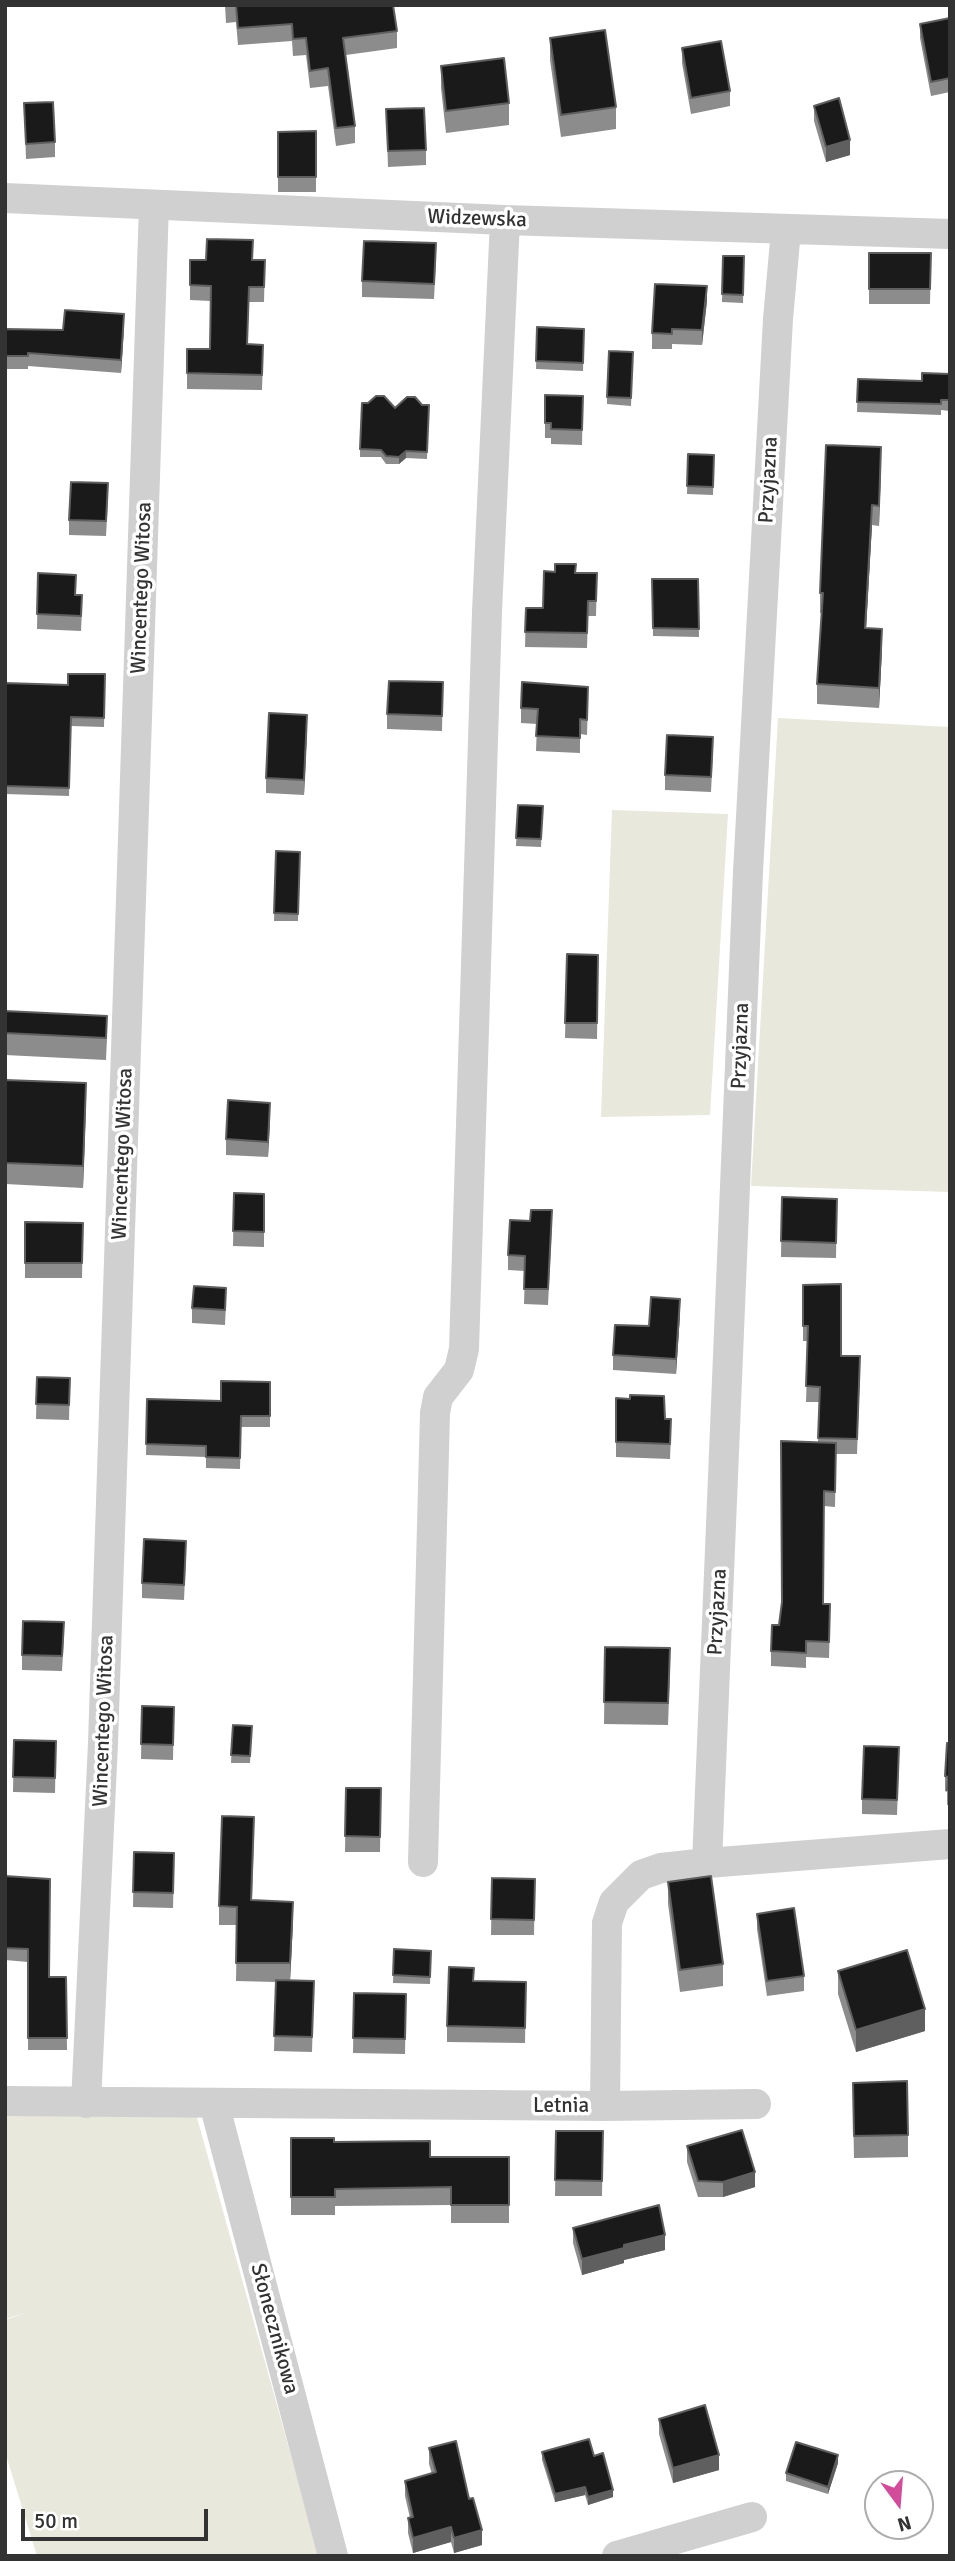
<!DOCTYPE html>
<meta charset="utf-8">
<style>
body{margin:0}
#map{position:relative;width:955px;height:2561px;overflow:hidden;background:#fff;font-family:Signika,sans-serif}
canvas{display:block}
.frame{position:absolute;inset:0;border:7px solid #333;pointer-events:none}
.north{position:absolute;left:864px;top:2470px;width:70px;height:70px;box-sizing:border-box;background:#fff;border:2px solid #adadad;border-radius:50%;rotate:164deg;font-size:19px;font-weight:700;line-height:28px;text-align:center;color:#333}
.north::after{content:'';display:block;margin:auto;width:24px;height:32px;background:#d34c9c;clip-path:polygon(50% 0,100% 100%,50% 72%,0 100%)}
.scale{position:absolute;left:21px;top:2509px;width:187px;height:32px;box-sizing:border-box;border:4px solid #333;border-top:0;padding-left:9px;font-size:21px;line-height:24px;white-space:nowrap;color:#333;-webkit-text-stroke:5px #fff;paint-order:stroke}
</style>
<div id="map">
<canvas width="955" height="2561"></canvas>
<div class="frame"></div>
<div class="north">N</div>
<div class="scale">50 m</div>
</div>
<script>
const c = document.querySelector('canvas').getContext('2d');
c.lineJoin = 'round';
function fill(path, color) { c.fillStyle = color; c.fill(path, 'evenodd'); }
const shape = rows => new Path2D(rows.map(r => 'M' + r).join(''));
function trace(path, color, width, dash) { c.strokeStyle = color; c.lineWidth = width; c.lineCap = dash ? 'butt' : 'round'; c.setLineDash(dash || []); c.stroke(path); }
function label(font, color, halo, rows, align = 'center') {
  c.font = font + ' Signika,sans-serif'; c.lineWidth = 7; c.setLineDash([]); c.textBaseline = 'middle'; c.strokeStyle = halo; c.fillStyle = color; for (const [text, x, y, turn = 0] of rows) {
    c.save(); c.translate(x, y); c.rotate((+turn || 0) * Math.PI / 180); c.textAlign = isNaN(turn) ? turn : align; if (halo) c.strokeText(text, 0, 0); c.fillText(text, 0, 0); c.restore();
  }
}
fill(shape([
 [778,718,950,727,950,1192,751,1186],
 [612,810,728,814,710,1115,601,1117],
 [5,2112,196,2114,319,2556,37,2556,5,2452,5,2320,28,2312,5,2319]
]), '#e8e8dd');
trace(shape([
 [5,198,505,220,950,234],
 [423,1862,435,1413,438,1397,459,1370,464,1349,487,612,505,220],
 [707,1863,748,872,778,319,786,230],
 [5,2101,605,2106,756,2104],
 [86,2103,103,1743,154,205],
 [214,2103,333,2556],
 [605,2106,607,1923,614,1902,641,1875,661,1868,707,1863,950,1844],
 [617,2556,752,2517]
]), '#d0d0d0', 30);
fill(shape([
 [225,5,393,5,397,31,397,48,346,55,355,126,355,143,336,146,328,86,310,88,306,55,293,56,292,41,238,45,236,22,226,23],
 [950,18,950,92,931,96,920,38,920,24],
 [550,38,616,107,616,129,561,137,550,60],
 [682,48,730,91,730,106,691,114,682,63],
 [441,66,509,103,509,125,446,133,441,88],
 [24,103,55,142,55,157,26,159],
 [814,106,850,155,826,162,814,121],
 [386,109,426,150,426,165,388,167],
 [316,131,316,192,278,192,278,132],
 [869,253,931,253,930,304,869,304],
 [723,256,744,256,743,303,722,302],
 [436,259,434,299,362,297,362,281],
 [190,260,265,260,264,302,249,302,247,344,263,360,262,390,187,389,187,349,210,349,211,301,190,300],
 [707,301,702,345,672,344,672,349,652,349,652,333],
 [124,327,121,373,28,366,28,369,5,369,5,329,63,330],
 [537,327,584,329,583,371,536,369],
 [633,352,631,406,607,404,607,397],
 [950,374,950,411,941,410,941,415,857,412,858,379,922,381],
 [545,395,583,396,582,445,551,444,551,438,545,438],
 [422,405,429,405,427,459,406,458,399,464,386,464,381,457,360,457,360,449,395,408],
 [688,454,714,455,713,495,687,494],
 [881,467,879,526,872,525,866,628,882,649,879,708,817,704,817,684,822,613,820,613,820,593],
 [108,499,106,536,69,535,69,520],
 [38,573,76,595,82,610,81,631,37,629],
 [576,573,597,573,596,616,588,616,587,648,525,647,526,608,543,608],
 [652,579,698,579,699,637,653,636],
 [105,674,104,727,71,726,69,796,5,794,5,683,68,685],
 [443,682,442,731,387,729,387,714],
 [588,702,587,735,580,734,580,753,536,751,537,724,521,723,521,708],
 [307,730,304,795,266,793,266,778],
 [713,752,711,792,665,790,665,775],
 [518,805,543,806,541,847,516,846],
 [276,851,300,852,298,921,274,921],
 [567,954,598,955,597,1039,565,1038],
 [5,1011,107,1038,106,1060,5,1055],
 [5,1080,86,1104,83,1188,5,1184],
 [270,1118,268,1157,226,1155,226,1139],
 [234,1193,264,1194,264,1247,233,1246],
 [782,1197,837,1199,836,1258,781,1257],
 [25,1222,83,1223,82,1278,25,1278],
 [552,1225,548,1305,524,1304,525,1271,508,1270,508,1255],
 [803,1285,841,1356,860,1372,857,1454,836,1454,835,1507,824,1506,823,1604,830,1619,829,1658,806,1657,806,1668,771,1666,771,1651,779,1625,818,1442,819,1402,806,1402,808,1341,803,1341],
 [226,1304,225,1325,192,1323,192,1308],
 [680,1314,676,1374,613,1370,613,1355,649,1326],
 [37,1377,70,1378,69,1420,36,1419],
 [270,1382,270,1427,241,1427,240,1469,206,1468,206,1457,146,1455,147,1399,221,1401],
 [616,1398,665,1419,671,1434,670,1459,616,1457],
 [186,1556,184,1600,142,1598,142,1583],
 [64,1637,62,1671,22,1670,22,1655],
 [605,1647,670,1670,668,1725,604,1724],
 [142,1706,174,1707,173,1760,141,1759],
 [233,1725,252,1726,250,1763,231,1763],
 [14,1740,56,1741,55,1793,13,1792],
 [950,1743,950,1805,947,1805,947,1792,945,1791,945,1776],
 [899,1762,897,1815,862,1814,862,1799],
 [346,1788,381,1788,380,1852,345,1852],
 [254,1836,252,1900,293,1921,290,1981,314,1981,312,2052,274,2051,276,1982,236,1981,237,1925,219,1925,219,1906],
 [134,1852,174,1868,173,1908,133,1907],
 [5,1876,49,1977,66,1977,67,2050,28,2050,28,1962,5,1960],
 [492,1878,535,1879,534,1935,491,1935],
 [668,1882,723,1964,723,1986,680,1992,668,1904],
 [757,1914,804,1976,804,1991,767,1996,757,1929],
 [394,1949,431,1951,430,1984,393,1983],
 [838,1971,925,2031,856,2052,838,1994],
 [474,1981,526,1982,525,2043,447,2042,447,2026],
 [354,1993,406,1994,405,2054,353,2053],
 [853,2105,908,2135,908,2157,854,2158],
 [556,2131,603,2131,602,2196,555,2196],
 [291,2138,334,2142,430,2157,509,2157,509,2223,451,2223,451,2205,335,2206,335,2215,291,2215],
 [687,2146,755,2187,723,2197,698,2197,687,2162],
 [573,2228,665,2250,624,2260,624,2263,582,2275,573,2243],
 [659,2419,719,2470,673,2483,659,2434],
 [429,2448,469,2499,482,2545,454,2553,451,2542,413,2553,408,2533,408,2518,410,2518,405,2496,405,2481,432,2474,429,2464],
 [542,2452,594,2456,613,2497,588,2505,585,2495,555,2502,542,2460],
 [838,2463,828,2494,786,2481,786,2473]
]), '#8c8c8c');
fill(shape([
 [850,140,850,155,826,162,826,147],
 [707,286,707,301,702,345,702,330],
 [124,314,124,327,121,373,121,360],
 [881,447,881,467,879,526,879,506],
 [406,451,406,458,399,464,399,457],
 [872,505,872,525,865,648,865,628],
 [882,629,882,649,879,708,879,688],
 [307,715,307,730,304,795,304,780],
 [86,1083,86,1104,83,1188,83,1166],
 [270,1103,270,1118,268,1157,268,1142],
 [680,1299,680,1314,676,1374,676,1359],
 [293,1902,293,1921,290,1982,290,1963],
 [925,2009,925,2031,856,2052,856,2030],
 [755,2172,755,2187,723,2197,723,2182],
 [665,2235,665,2250,624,2260,624,2263,582,2275,582,2259,624,2245],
 [719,2455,719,2470,673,2483,673,2468],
 [838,2455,838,2463,828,2494,828,2487],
 [585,2487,585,2495,555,2502,555,2494],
 [613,2490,613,2497,588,2505,588,2497],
 [451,2527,451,2542,413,2553,413,2538],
 [482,2530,482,2545,454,2553,454,2538]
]), '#5f5f5f');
const building = shape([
 [236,5,393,5,397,31,343,38,355,126,336,128,328,68,310,71,306,38,293,39,292,24,238,28,236,5],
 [950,18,950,78,931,82,920,24,950,18],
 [605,30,616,107,561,115,550,38,605,30],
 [721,41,730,91,691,98,682,48,721,41],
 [504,58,509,103,446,111,441,66,504,58],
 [839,98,850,140,826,147,814,106,839,98],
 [53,102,55,142,26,144,24,103,53,102],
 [424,108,426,150,388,151,386,109,424,108],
 [316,131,316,177,278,177,278,132,316,131],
 [207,239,253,240,252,260,265,260,264,287,249,287,247,344,263,345,262,375,187,373,187,349,210,349,211,286,190,285,190,260,206,260,207,239],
 [364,241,436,243,434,284,362,281,364,241],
 [869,253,931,253,930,289,869,289,869,253],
 [723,256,744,256,743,295,722,294,723,256],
 [655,284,707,286,702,330,672,329,672,334,652,333,655,284],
 [65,310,124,314,121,360,28,353,28,356,5,356,5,329,63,330,65,310],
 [537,327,584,329,583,363,536,361,537,327],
 [609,351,633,352,631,398,607,397,609,351],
 [922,373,950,374,950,400,941,400,941,404,857,402,858,379,922,381,922,373],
 [545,395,583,396,582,430,551,429,551,423,545,423,545,395],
 [376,396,384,396,395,408,407,397,415,397,422,405,429,405,427,452,406,451,399,457,386,456,381,450,360,449,362,403,368,403,376,396],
 [826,445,881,447,879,506,872,505,865,628,882,629,879,688,817,684,823,593,820,593,826,445],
 [688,454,714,455,713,487,687,486,688,454],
 [71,482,108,483,106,521,69,520,71,482],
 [555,564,576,564,575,573,597,573,596,601,588,601,587,633,525,632,526,608,543,608,544,571,555,572,555,564],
 [38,573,76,575,75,595,82,595,81,616,37,614,38,573],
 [652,579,698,579,699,629,653,628,652,579],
 [68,674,105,674,104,718,71,717,69,788,5,786,5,683,68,685,68,674],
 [389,681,443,682,442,716,387,714,389,681],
 [522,682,588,687,587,720,580,719,580,738,536,736,538,709,521,708,522,682],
 [269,713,307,715,304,780,266,778,269,713],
 [667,735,713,737,711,777,665,775,667,735],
 [518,805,543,806,541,839,516,838,518,805],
 [276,851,300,852,298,914,274,913,276,851],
 [567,954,598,955,597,1023,565,1023,567,954],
 [5,1011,107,1016,106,1038,5,1033,5,1011],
 [5,1080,86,1083,83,1166,5,1163,5,1080],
 [228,1100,270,1103,268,1142,226,1139,228,1100],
 [234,1193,264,1194,264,1232,233,1231,234,1193],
 [782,1197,837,1199,836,1243,781,1241,782,1197],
 [531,1210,552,1210,548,1289,524,1289,525,1256,508,1255,510,1220,530,1221,531,1210],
 [25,1222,83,1223,82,1263,25,1263,25,1222],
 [841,1284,841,1356,860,1356,857,1439,818,1438,820,1387,806,1386,808,1326,803,1326,803,1285,841,1284],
 [194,1286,226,1288,225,1310,192,1308,194,1286],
 [651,1297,680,1299,676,1359,613,1355,615,1325,649,1326,651,1297],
 [37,1377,70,1378,69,1405,36,1404,37,1377],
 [221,1381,270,1382,270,1416,241,1416,240,1458,206,1457,206,1446,146,1444,147,1399,221,1401,221,1381],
 [630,1395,664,1396,665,1419,671,1419,670,1444,616,1442,616,1398,630,1399,630,1395],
 [781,1441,836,1443,835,1492,824,1491,823,1604,830,1604,829,1642,806,1641,806,1653,771,1651,772,1625,779,1625,782,1602,781,1441],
 [144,1539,186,1541,184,1585,142,1583,144,1539],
 [23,1621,64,1622,62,1656,22,1655,23,1621],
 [605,1647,670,1648,668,1703,604,1702,605,1647],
 [142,1706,174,1707,173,1745,141,1744,142,1706],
 [233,1725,252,1726,250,1756,231,1755,233,1725],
 [14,1740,56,1741,55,1778,13,1777,14,1740],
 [947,1743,950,1743,950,1790,947,1790,948,1777,945,1776,947,1743],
 [864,1746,899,1747,897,1800,862,1799,864,1746],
 [346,1788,381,1788,380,1837,345,1836,346,1788],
 [222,1816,254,1817,251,1900,293,1902,290,1963,236,1963,237,1907,219,1906,222,1816],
 [134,1852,174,1853,173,1893,133,1892,134,1852],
 [5,1876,50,1879,49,1977,66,1977,67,2038,28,2038,28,1949,5,1948,5,1876],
 [711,1876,723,1964,680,1970,668,1882,711,1876],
 [492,1878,535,1879,534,1920,491,1919,492,1878],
 [794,1908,804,1976,767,1981,757,1914,794,1908],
 [394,1949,431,1951,430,1977,393,1975,394,1949],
 [907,1950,925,2009,856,2030,838,1971,907,1950],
 [449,1967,474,1968,473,1981,526,1982,525,2028,447,2026,449,1967],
 [276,1980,314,1981,312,2037,274,2036,276,1980],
 [354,1993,406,1994,405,2039,353,2038,354,1993],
 [907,2081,908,2135,854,2136,853,2083,907,2081],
 [742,2130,755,2172,723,2182,698,2181,687,2146,742,2130],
 [556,2131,603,2131,602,2181,555,2180,556,2131],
 [291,2138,334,2138,334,2142,430,2141,430,2157,509,2157,509,2205,451,2205,451,2187,335,2189,335,2197,291,2197,291,2138],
 [659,2205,665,2235,624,2245,624,2248,582,2259,573,2228,659,2205],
 [705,2405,719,2455,673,2468,659,2419,705,2405],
 [589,2439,594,2456,603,2453,613,2490,588,2497,585,2487,555,2494,542,2452,589,2439],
 [456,2441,469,2499,473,2498,482,2530,454,2538,451,2527,413,2538,408,2518,413,2517,405,2481,436,2472,429,2448,456,2441],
 [796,2442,838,2455,828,2487,786,2473,796,2442]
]);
fill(building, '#1a1a1a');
trace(building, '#5f5f5f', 2);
label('21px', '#333', '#fff', [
 ["Widzewska",477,219,2],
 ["Przyjazna",769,480,-87],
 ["Wincentego Witosa",142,588,-88],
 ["Przyjazna",741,1046,-88],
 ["Wincentego Witosa",123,1154,-88],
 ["Przyjazna",718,1612,-87],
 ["Wincentego Witosa",104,1721,-88],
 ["Letnia",561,2106],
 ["Słonecznikowa",274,2329,75]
]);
</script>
